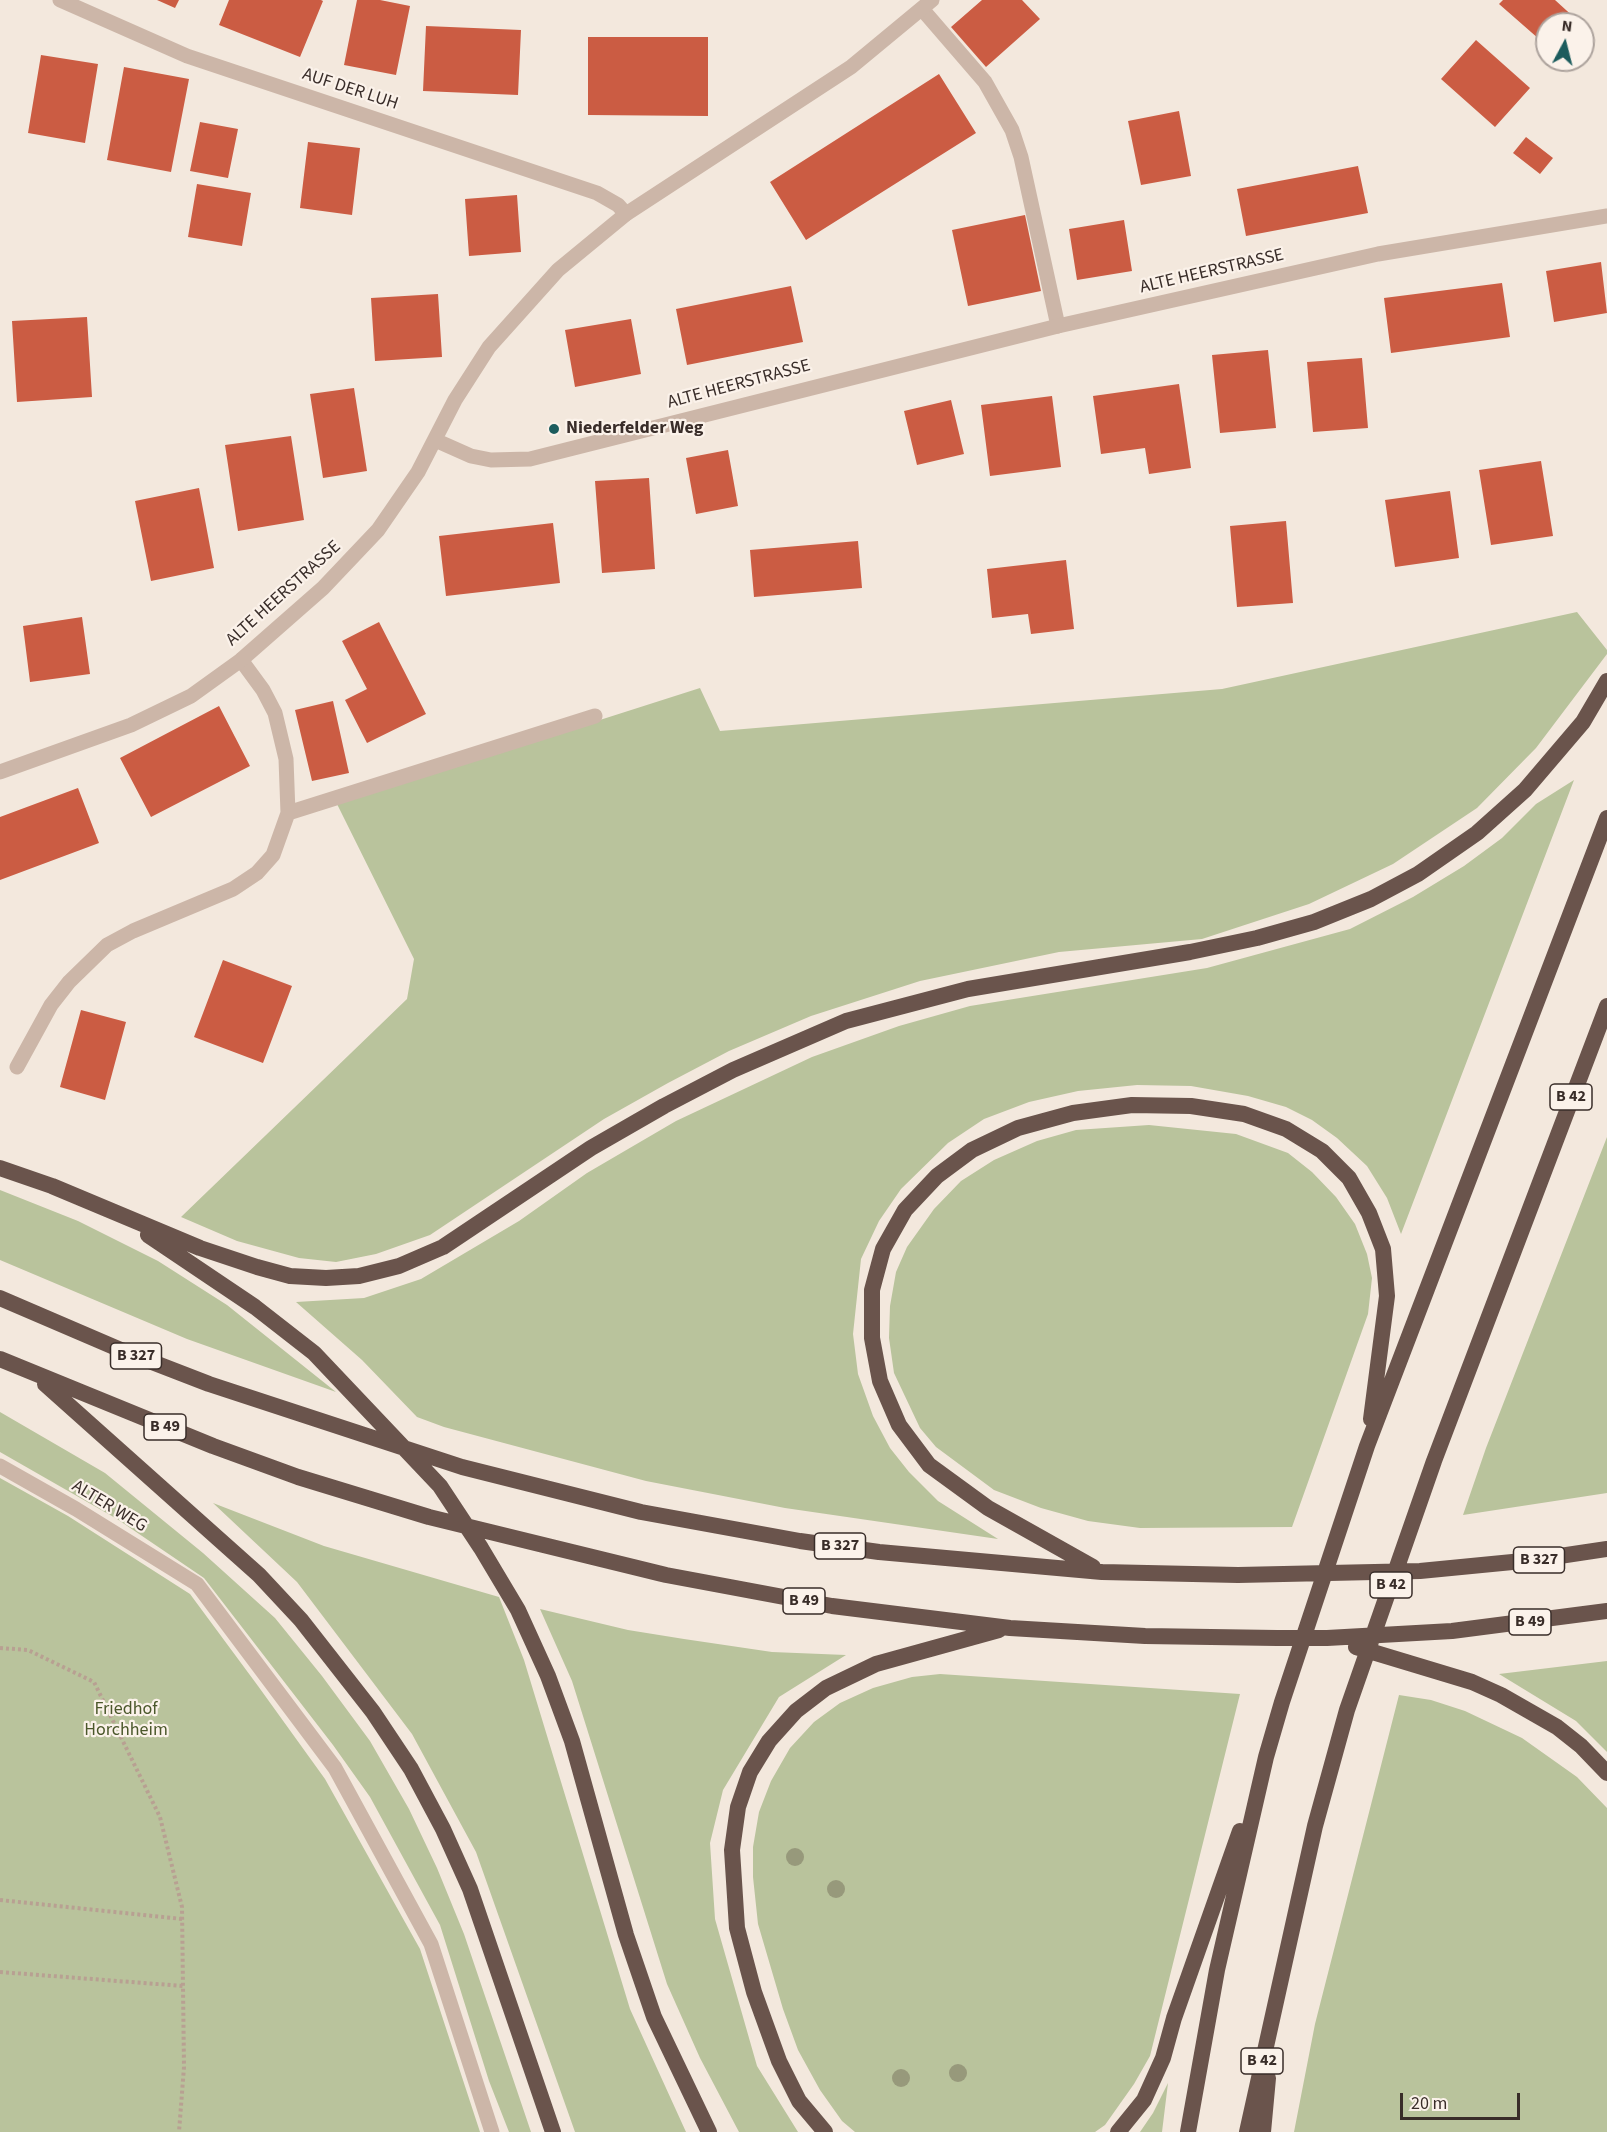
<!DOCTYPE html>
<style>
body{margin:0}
#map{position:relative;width:1607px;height:2132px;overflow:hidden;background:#f3e8dd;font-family:"Source Sans 3",sans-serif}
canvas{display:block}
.north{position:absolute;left:1535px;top:12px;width:60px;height:60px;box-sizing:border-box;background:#fbf2ea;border:2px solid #ada39d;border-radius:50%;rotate:7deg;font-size:16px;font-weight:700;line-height:24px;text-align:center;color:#392d29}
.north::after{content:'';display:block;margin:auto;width:21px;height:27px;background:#1c5c5d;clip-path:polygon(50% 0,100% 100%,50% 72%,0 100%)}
.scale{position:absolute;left:1400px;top:2093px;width:120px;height:27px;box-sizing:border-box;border:3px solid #392d29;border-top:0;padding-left:8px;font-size:18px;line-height:21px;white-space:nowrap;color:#392d29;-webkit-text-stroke:4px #fbf2ea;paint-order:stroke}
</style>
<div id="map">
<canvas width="1607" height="2132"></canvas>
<div class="north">N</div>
<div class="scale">20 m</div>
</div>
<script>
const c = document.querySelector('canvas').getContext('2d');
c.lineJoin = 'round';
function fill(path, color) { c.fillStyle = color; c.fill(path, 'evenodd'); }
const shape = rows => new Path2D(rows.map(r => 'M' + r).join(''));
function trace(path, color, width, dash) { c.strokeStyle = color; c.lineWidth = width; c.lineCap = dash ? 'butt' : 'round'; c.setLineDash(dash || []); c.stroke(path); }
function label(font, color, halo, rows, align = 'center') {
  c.font = font + ' "Source Sans 3",sans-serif'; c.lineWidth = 4.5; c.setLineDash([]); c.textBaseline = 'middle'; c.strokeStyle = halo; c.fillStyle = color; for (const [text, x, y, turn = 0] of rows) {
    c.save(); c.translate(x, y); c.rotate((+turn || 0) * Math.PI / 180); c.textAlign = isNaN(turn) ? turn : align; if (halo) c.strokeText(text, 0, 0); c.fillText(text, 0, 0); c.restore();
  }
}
fill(shape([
 [1577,612,1607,650,1607,654,1536,748,1477,808,1393,864,1309,904,1202,939,1059,952,920,981,811,1016,729,1051,668,1083,604,1119,430,1235,376,1254,336,1262,299,1258,237,1241,181,1217,407,999,414,959,337,804,700,688,720,731,1222,689],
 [1574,780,1401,1234,1387,1198,1367,1166,1337,1138,1312,1120,1286,1107,1248,1096,1191,1086,1137,1085,1078,1091,1029,1102,984,1119,948,1143,901,1189,879,1221,861,1259,853,1334,858,1374,873,1416,890,1448,909,1472,938,1501,998,1539,785,1508,646,1481,444,1427,417,1417,362,1360,296,1302,364,1298,421,1279,519,1221,587,1173,676,1121,812,1057,899,1026,970,1006,1207,968,1350,929,1413,897,1464,866,1502,838,1536,804],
 [1149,1125,1236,1134,1288,1153,1312,1172,1336,1197,1355,1224,1367,1254,1372,1278,1368,1314,1292,1527,1140,1528,1088,1521,1041,1508,994,1490,936,1447,920,1428,894,1373,889,1338,890,1306,896,1272,907,1247,934,1209,961,1181,994,1160,1037,1141,1076,1130],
 [1607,1137,1607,1493,1463,1515,1486,1448],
 [0,1190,78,1221,158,1261,227,1305,336,1392,187,1339,0,1260],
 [0,1412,105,1473,203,1553,275,1618,322,1676,370,1741,409,1809,437,1868,464,1934,531,2132,509,2132,489,2081,440,1925,370,1797,333,1745,204,1578,117,1519,0,1452],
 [0,1478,68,1516,190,1594,258,1686,325,1779,420,1949,480,2132,0,2132],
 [213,1503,324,1546,499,1597,524,1660,630,2009,686,2132,575,2132,476,1852,412,1734,297,1582],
 [540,1609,628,1630,684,1639,772,1652,846,1655,779,1697,723,1790,710,1843,715,1919,757,2066,798,2132,739,2132,700,2058,667,1984,572,1681],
 [1607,1661,1607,1752,1576,1721,1499,1674],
 [940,1674,1240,1694,1150,2056,1134,2084,1105,2125,1095,2132,855,2132,842,2121,820,2090,798,2050,783,2009,758,1924,753,1877,753,1847,759,1812,771,1781,790,1748,814,1722,840,1703,873,1688,912,1677],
 [1399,1695,1431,1700,1465,1711,1522,1738,1577,1777,1607,1808,1607,2132,1294,2132,1315,2024],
 [1168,2083,1162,2132,1140,2132,1153,2113]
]), '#b9c39c');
fill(shape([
 [157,0,179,0,175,8],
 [229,0,321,0,323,1,300,57,219,25],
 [357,0,380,0,410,6,396,75,344,65],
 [982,0,1022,0,1040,19,986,67,951,27],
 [1503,0,1555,0,1577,20,1574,24,1547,24,1547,46,1499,4],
 [426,26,521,30,518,95,423,91],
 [588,37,708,37,708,116,588,115],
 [1476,40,1530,88,1495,127,1441,79],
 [41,55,98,64,85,143,28,133],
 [124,67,189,79,171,172,107,160],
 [939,74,976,133,806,240,770,182],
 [1179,111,1191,176,1141,185,1128,121],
 [200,122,238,129,228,178,190,171],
 [1526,137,1553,158,1540,174,1513,153],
 [308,142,360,148,352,215,300,208],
 [1358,166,1368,213,1246,236,1237,189],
 [197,184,251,193,242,246,188,237],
 [517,195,521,252,469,256,465,199],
 [1025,215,1041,291,968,306,952,230],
 [1124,220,1132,271,1077,280,1069,229],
 [1601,262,1607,313,1554,322,1546,271],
 [1502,283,1510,337,1391,353,1384,298],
 [791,286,803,342,687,365,676,309],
 [438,294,442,357,375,361,371,298],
 [87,317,92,397,17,402,12,321],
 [631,319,641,374,575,387,565,330],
 [1268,350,1276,428,1220,433,1212,355],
 [1362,358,1368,428,1313,432,1307,362],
 [1179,384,1191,468,1149,474,1145,448,1101,454,1093,396],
 [354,388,367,471,323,478,310,394],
 [1052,396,1061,467,990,476,981,405],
 [951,400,964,454,917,465,904,411],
 [291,436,304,520,238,531,225,445],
 [728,450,738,506,696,514,686,458],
 [1541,461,1553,536,1491,545,1479,470],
 [649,478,655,569,602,573,595,481],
 [199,488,214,568,151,581,135,501],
 [1450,491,1459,558,1395,567,1385,500],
 [1286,521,1293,603,1237,607,1230,526],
 [553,523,560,583,446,596,439,536],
 [858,541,862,588,754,597,750,550],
 [1066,560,1074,629,1031,634,1028,614,992,618,987,569],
 [82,617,90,674,30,682,23,626],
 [379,622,426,714,367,743,345,700,367,689,342,641],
 [333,701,349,773,312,781,295,710],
 [219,706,250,766,151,817,120,758],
 [78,788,99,843,0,880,0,817],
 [223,960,292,986,263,1063,194,1037],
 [81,1010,126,1022,105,1100,60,1087]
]), '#cb5c43');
trace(shape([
 [0,1648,28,1650,94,1682,160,1817,182,1907,184,2067,179,2132],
 [0,1900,182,1919],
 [0,1972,183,1986]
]), '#b8a092', 4, [3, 3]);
trace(shape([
 [922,9,985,82,1012,130,1021,157,1058,326],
 [288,813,595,716],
 [17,1067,51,1005,69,982,107,945,133,931,233,889,257,873,273,855,288,813,286,759,275,713,263,690,241,660]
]), '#ccb6a8', 15);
trace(shape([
 [60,0,187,56,597,193,618,205,626,214],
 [0,1466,76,1509,197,1584,335,1768,431,1944,492,2132]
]), '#ccb6a8', 15);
trace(shape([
 [435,440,471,456,491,460,530,459,1058,326,1378,254,1607,216],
 [0,772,131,725,191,696,241,660,323,588,378,530,418,472,455,400,489,347,558,270,626,214,851,67,932,0]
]), '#ccb6a8', 15);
trace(shape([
 [0,1168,52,1186,200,1248,257,1267,290,1276,326,1278,359,1276,399,1266,443,1247,591,1148,664,1106,733,1070,846,1021,968,989,1190,952,1257,938,1314,922,1371,899,1418,874,1477,833,1525,790,1583,722,1607,681],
 [148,1235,255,1307,314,1353,440,1486,481,1548,518,1610,548,1676,572,1741,626,1935,654,2017,709,2132],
 [0,1298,121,1350,209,1384,462,1467,641,1512,800,1541,879,1552,1102,1572,1238,1575,1420,1571,1533,1560,1607,1549],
 [0,1359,213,1446,298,1477,429,1517,666,1575,832,1606,1010,1628,1145,1636,1277,1638,1327,1638,1452,1631,1607,1611],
 [45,1384,259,1575,301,1620,373,1712,411,1769,443,1829,470,1889,553,2132],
 [1093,1567,988,1508,929,1465,899,1425,880,1381,872,1338,872,1290,883,1249,905,1210,937,1176,972,1150,1018,1128,1073,1113,1132,1105,1191,1106,1244,1114,1286,1129,1322,1151,1349,1178,1369,1213,1383,1249,1387,1296,1371,1419],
 [1356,1647,1472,1682,1501,1695,1557,1727,1581,1746,1607,1773],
 [825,2132,799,2101,779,2061,754,1992,737,1928,732,1850,738,1807,750,1772,769,1741,796,1711,826,1688,876,1664,999,1630],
 [1118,2132,1144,2100,1163,2058,1174,2018,1240,1831],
 [1188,2132,1217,1970,1266,1757,1282,1702,1367,1446,1607,818],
 [1247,2132,1315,1826,1347,1710,1434,1461,1607,1006],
 [1263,2132,1268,2078]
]), '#6a544c', 16);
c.fillStyle = '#97997b';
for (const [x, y] of [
 [795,1857],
 [836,1889],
 [958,2073],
 [901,2078]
]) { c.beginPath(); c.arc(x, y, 9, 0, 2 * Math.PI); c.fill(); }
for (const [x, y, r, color] of [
 [554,429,6,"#1c5c5d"]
]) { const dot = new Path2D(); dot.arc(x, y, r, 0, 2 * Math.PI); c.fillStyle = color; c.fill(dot); trace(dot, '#fbf2ea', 2); }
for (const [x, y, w] of [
 [1571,1097,42],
 [136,1356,51],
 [165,1427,42],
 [840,1546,51],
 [1539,1560,51],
 [1391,1585,42],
 [804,1601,42],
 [1530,1622,42],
 [1262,2061,42]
]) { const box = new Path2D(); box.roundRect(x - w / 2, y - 13, w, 26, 4.5); c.fillStyle = '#fbf2ea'; c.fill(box); trace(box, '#392d29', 1.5); }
label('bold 16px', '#392d29', null, [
 ["B 42",1571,1097],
 ["B 327",136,1356],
 ["B 49",165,1427],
 ["B 327",840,1546],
 ["B 327",1539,1560],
 ["B 42",1391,1585],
 ["B 49",804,1601],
 ["B 49",1530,1622],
 ["B 42",1262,2061]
]);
label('18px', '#392d29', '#fbf2ea', [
 ["AUF DER LUH",350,90,18],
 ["ALTE HEERSTRASSE",1212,272,-13],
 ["ALTE HEERSTRASSE",739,385,-15],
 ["ALTE HEERSTRASSE",284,594,-42],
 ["ALTER WEG",109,1507,31]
]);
label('bold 18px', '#392d29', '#fbf2ea', [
 ["Niederfelder Weg",566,429]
], 'left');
label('18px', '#4b582b', '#fbf2ea', [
 ["Friedhof",126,1710],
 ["Horchheim",126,1731]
]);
</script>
